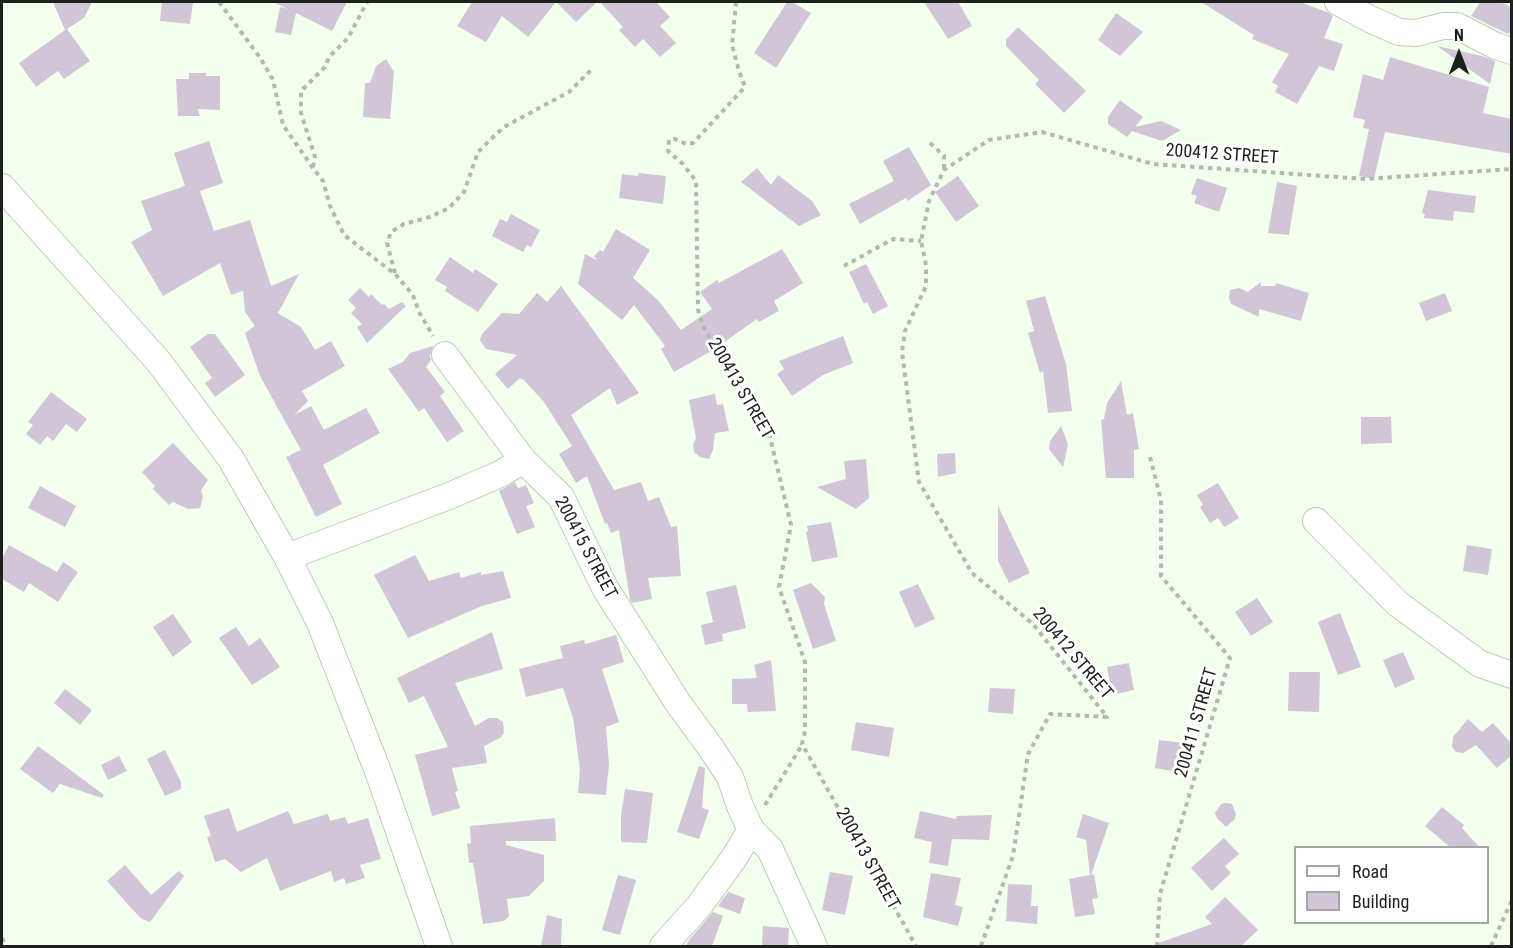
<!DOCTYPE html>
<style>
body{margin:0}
#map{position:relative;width:1513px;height:948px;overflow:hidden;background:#f3feee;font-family:"Roboto Condensed",sans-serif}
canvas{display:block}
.frame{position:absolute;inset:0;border:3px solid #1d211b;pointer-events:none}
.legend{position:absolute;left:1294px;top:846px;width:195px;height:78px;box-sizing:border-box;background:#fff;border:2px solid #a5a6a4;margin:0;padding:8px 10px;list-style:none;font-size:18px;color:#1d211b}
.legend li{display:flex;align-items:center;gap:12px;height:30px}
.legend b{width:30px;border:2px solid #a5a6a4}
.north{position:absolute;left:1429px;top:24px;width:60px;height:60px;-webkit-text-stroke:4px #fff;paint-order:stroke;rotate:0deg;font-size:16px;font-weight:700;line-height:24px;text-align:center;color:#1d211b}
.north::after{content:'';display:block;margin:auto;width:21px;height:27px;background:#1d211b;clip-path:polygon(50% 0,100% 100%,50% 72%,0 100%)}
</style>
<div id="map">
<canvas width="1513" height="948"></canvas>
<div class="frame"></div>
<ul class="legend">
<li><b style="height:8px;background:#fff"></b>Road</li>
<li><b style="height:16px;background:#d0c6d6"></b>Building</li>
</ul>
<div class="north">N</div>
</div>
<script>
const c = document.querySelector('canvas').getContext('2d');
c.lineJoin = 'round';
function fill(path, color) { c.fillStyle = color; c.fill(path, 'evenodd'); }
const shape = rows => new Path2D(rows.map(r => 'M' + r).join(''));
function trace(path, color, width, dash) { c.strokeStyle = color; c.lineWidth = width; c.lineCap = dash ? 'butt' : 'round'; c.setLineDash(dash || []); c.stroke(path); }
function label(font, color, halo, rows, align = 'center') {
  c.font = font + ' "Roboto Condensed",sans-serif'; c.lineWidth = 6; c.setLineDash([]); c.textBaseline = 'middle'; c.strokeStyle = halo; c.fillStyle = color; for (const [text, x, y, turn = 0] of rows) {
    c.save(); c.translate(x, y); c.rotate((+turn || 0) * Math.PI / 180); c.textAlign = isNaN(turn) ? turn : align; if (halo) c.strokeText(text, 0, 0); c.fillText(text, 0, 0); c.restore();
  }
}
fill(shape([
 [53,2,92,2,84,18,67,29,90,61,64,79,58,71,36,87,19,63,65,30],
 [162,2,193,2,190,24,160,21],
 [273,2,347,2,332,31,296,13,291,35,275,32,280,7,288,9],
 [472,2,597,2,576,22,556,2,528,37,502,16,486,42,457,26],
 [600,2,656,2,670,17,660,26,676,43,660,57,643,39,635,47,619,30,623,27],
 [787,2,792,2,811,13,776,68,754,53],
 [924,2,958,2,972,26,948,39],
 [1201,2,1300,2,1329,13,1333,16,1324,38,1343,44,1334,71,1319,66,1297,104,1275,92,1278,86,1272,82,1289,54,1252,39,1254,35],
 [1480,2,1501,2,1512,8,1512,29,1508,34,1471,16],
 [1116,13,1143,32,1120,56,1098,40],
 [1018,27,1086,91,1064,113,1035,84,1039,80,1006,46,1006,40],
 [1437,46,1482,56,1495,61,1490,84],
 [1390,57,1489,87,1483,113,1512,119,1512,154,1385,132,1374,179,1359,176,1369,129,1363,128,1365,120,1353,117,1363,74,1383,80],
 [386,59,394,72,390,119,363,117,365,83,370,83,376,66],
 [189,73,206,73,206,76,220,76,220,110,198,109,200,116,178,116,176,79,189,79],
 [1120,100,1143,117,1135,127,1161,121,1181,130,1162,141,1132,131,1127,137,1108,124,1108,117],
 [209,141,223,183,200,191,214,231,250,220,271,286,299,274,278,313,301,327,315,350,331,341,345,366,302,391,308,401,294,415,311,406,324,430,366,408,380,433,323,465,342,504,316,517,286,457,301,450,260,376,245,333,255,326,245,312,243,291,231,295,220,263,163,296,131,242,152,230,141,201,185,186,174,153],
 [909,147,931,185,908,201,906,198,860,224,849,204,894,181,883,161],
 [757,168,771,185,778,175,812,201,821,215,799,226,741,182],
 [639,173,666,176,663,204,619,198,622,174,638,176],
 [958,176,979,206,956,222,935,192],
 [1197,178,1227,188,1219,212,1194,203,1197,196,1191,194],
 [1277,182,1297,186,1289,235,1268,233],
 [1428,190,1476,196,1474,213,1454,211,1453,221,1424,218,1425,214,1422,213],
 [511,214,540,230,531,247,527,245,523,252,492,236,500,219,507,222],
 [616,229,650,250,633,278,658,300,681,330,712,309,700,292,717,280,719,283,782,249,803,283,774,301,779,311,759,322,757,319,713,350,674,372,661,349,665,346,634,305,622,320,578,284,585,254,597,260,594,256,600,250,603,252],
 [450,257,473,273,475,269,498,284,478,312,445,291,447,287,435,280],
 [866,264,888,306,873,314,867,302,864,304,849,272],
 [1261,282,1261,286,1275,286,1276,283,1309,293,1301,321,1259,309,1259,317,1231,304,1229,298,1230,290,1239,288,1248,292],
 [561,286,639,393,617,405,610,388,571,415,614,490,641,482,648,501,659,497,671,527,677,526,681,576,648,578,652,599,632,603,630,600,619,530,611,533,607,523,605,524,587,476,576,483,559,454,572,446,544,402,524,380,520,378,508,389,495,374,517,355,486,349,480,340,482,334,502,313,519,314,537,293,547,302],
 [360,288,369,297,371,294,382,305,384,304,389,309,402,302,406,306,367,343,357,327,362,324,351,313,356,308,348,300],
 [1445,293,1452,311,1426,321,1419,303],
 [1045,296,1066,364,1072,411,1048,413,1043,371,1040,373,1028,333,1034,331,1026,301],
 [208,334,215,334,245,375,215,397,205,383,212,378,190,347],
 [843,336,853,363,823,375,792,396,777,374,784,369,779,361],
 [433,346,430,356,431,360,426,367,445,392,440,396,464,431,447,442,424,408,419,412,388,369,403,362,410,353],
 [1121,381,1127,415,1133,413,1139,449,1134,450,1134,478,1106,478,1101,420,1104,419,1107,403],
 [51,392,87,419,77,432,66,424,53,441,47,436,40,445,26,434,33,425,28,422],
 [715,394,717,405,723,404,729,431,715,433,713,450,709,459,700,457,694,452,693,445,696,438,689,400],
 [1361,417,1391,417,1392,443,1361,444],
 [1061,426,1068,444,1063,467,1049,449,1050,441],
 [173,443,208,480,201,490,203,497,200,508,188,509,173,502,169,505,153,489,155,486,142,472],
 [955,453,956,473,938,477,937,454],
 [866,459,869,498,856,509,817,487,846,479,844,461],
 [515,482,518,488,526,485,534,503,526,506,535,527,517,534,499,491],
 [1218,483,1239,518,1224,527,1218,518,1210,523,1200,507,1203,505,1197,495],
 [40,486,76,506,65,527,28,508],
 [998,506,1030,573,1009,583,998,561],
 [831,522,838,557,812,562,806,532,808,531,807,526],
 [9,545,57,572,63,562,78,572,58,602,29,583,24,592,2,579,2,558],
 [1467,545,1492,549,1488,575,1463,571],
 [415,555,429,581,459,572,461,578,481,572,481,575,503,571,511,598,482,606,408,638,374,575],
 [811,583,825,597,824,604,836,641,813,649,793,590],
 [918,584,935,619,915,628,899,592],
 [736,585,746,628,722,634,723,641,705,645,701,625,713,622,706,592],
 [1257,598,1273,622,1251,636,1235,612],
 [1340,613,1361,667,1338,675,1318,622],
 [173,614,192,642,173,657,153,627],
 [236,627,249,646,260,638,280,667,252,685,219,638],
 [492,632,503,669,455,683,475,726,489,718,497,718,503,722,504,733,500,738,484,746,487,763,452,768,458,791,455,792,460,808,432,816,415,755,448,747,424,696,409,703,397,678],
 [616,635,624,662,602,669,619,722,606,727,609,764,606,795,578,793,580,769,576,740,573,718,563,688,526,697,519,669,563,658,560,646,584,640,585,644],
 [1403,652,1415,679,1395,688,1383,660],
 [771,660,776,711,748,712,747,704,732,704,732,679,757,678,754,665],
 [1129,663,1134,690,1112,695,1107,667],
 [1289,672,1320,672,1319,712,1288,711],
 [990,688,1015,689,1013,714,988,712],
 [65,689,92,710,80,725,54,703],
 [1468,719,1482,732,1493,723,1512,744,1512,755,1497,768,1476,745,1463,753,1456,752,1452,747,1453,737],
 [856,722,894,728,889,757,851,750],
 [1159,740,1183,743,1178,772,1155,768],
 [38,746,104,795,102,798,60,784,53,793,20,769],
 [165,750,181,782,181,789,165,796,147,759],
 [119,756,127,771,108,780,101,765],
 [699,766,705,768,702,808,709,810,699,839,677,832],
 [625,789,653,793,647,843,621,842,621,816],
 [1226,803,1232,804,1236,814,1235,819,1226,827,1217,818,1215,813,1221,804],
 [1442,807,1464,825,1462,828,1480,848,1451,848,1425,826],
 [229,808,237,832,288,811,294,824,328,814,330,821,345,817,348,824,368,818,381,859,360,865,365,878,346,884,344,878,334,882,331,871,280,891,267,858,241,872,225,859,215,862,207,837,211,836,204,816],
 [920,811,956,819,957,816,992,815,989,840,952,839,948,866,929,863,932,842,914,838],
 [1083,814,1109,823,1091,875,1094,874,1098,898,1092,899,1095,914,1075,917,1069,879,1090,875,1086,840,1076,837],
 [555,818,556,841,506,841,506,845,544,855,544,881,529,896,507,899,509,916,504,921,483,924,473,863,469,863,467,844,471,843,470,826],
 [1224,838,1239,854,1225,866,1231,873,1212,891,1191,868],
 [125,865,151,895,179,871,184,876,150,922,142,919,133,910,107,881],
 [830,872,853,876,845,915,822,910],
 [931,873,961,878,955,905,963,907,958,926,923,917],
 [618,875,636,880,620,935,602,930],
 [1008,884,1032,885,1031,906,1038,906,1037,924,1006,921],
 [728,892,745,898,740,914,718,906],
 [1225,897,1258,930,1241,946,1156,946,1156,944,1212,924,1205,917],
 [713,912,723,916,712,946,686,946,689,940],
 [547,915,562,919,561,946,541,946],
 [763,926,789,928,788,946,762,946]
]), '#d0c6d6');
const minor = shape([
 [1338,2,1372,20,1399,32,1416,33,1443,26,1457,26,1496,46,1512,51],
 [2,187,159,362,231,459,287,557,320,623,379,774,439,946],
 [445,355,523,460,561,497,605,588,678,703,711,748,730,777,740,806,751,830,734,858,699,906,663,946],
 [1316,521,1398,604,1480,664,1512,675],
 [287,557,449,496,500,474,523,460],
 [751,830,770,849,814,946]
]);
trace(minor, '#bfcaba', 28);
trace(shape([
 [219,2,261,59,273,80,283,125,313,168,323,181,330,206,344,235,395,274,413,295,419,312,433,336],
 [736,2,732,45,739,71,745,87,693,143,686,144,675,139,669,140,668,151,683,164,696,181,698,310,704,328,770,437,791,525,779,587,805,662,805,731,802,744,916,946],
 [930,143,944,156,944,169],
 [313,167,315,157,301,113,301,91,325,67,329,57,348,38,367,2],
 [844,266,893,239,921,241],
 [395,273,387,243,391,232,404,224,430,217,449,208,464,192,478,152,490,140,504,127,569,92,591,70],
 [1150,457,1161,500,1161,576,1230,658,1160,894,1157,946],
 [765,805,802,745],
 [2,938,6,946],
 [981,946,1013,856,1028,754,1050,714,1107,717,1033,624,972,573,919,482,902,352,905,331,926,286,926,265,921,241,929,201,944,170,989,140,1042,132,1153,164,1365,179,1512,169],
 [1491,946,1512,900]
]), '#b2baae', 4, [4.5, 4.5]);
trace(minor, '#fff', 26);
label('18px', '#1d211b', '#fff', [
 ["200412 STREET",1222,155,4],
 ["200413 STREET",740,389,60],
 ["200415 STREET",585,548,62],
 ["200412 STREET",1072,654,50],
 ["200411 STREET",1197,723,-74],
 ["200413 STREET",867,859,61]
]);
</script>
